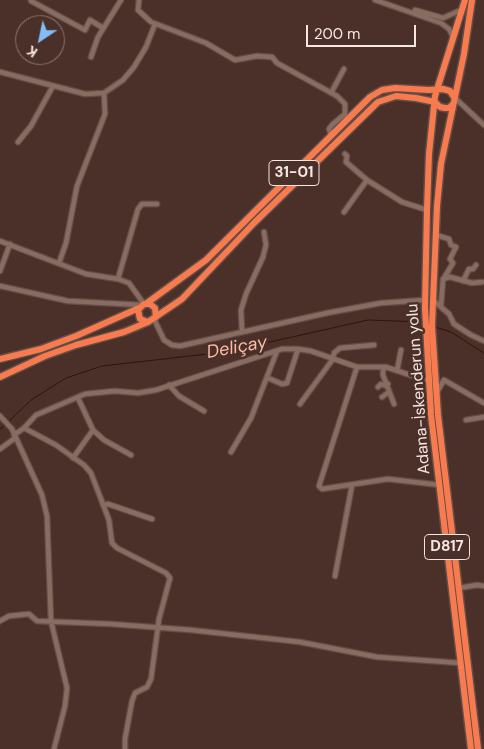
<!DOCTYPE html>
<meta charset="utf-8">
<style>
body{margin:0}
#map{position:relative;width:484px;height:749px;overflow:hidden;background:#4a3028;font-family:"DM Sans",sans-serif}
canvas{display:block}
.north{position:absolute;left:15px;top:15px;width:50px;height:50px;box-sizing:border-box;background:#4a3028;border:1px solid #8f7872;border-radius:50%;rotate:214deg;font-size:14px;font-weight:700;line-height:20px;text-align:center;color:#f6e5e0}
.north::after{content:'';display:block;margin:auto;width:18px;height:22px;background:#80bdfa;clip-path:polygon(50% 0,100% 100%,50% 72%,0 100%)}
.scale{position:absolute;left:306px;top:25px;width:110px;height:22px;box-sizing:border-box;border:2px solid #f6e5e0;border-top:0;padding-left:6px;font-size:15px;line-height:18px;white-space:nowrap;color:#f6e5e0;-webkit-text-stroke:4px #4a3028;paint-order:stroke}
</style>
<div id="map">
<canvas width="484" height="749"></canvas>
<div class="north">K</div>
<div class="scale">200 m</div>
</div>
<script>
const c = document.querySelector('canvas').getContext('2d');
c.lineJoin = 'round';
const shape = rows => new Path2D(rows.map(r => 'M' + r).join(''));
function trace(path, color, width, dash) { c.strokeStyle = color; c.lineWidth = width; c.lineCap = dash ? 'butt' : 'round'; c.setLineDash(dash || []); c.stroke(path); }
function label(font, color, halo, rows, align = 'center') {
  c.font = font + ' "DM Sans",sans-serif'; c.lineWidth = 5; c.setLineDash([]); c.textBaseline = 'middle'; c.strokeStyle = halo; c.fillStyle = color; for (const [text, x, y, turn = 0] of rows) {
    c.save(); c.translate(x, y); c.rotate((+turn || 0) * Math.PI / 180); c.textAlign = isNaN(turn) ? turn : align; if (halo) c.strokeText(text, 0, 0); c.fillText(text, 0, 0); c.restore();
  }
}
trace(shape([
 [435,327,451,332,484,353],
 [8,422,31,400,66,378,102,366,225,352,368,320,422,322],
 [0,429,5,425]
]), '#371205', 1);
const minor = shape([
 [31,0,31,1,85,30,90,20,103,28],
 [139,0,138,10,151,22,206,43,235,60,257,56,272,57,277,63,337,96,345,104,345,114,333,124,329,129,331,135],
 [375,0,441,23,449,29,453,37],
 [415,10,443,18,461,10],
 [91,57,98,37,121,0],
 [0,72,85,94,104,93,123,80,134,67,146,47,155,24],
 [331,93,344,69],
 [454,97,484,125],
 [18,142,31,126,53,86],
 [345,154,347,156,346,162,367,180],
 [344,212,367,180,402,202,427,210],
 [436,235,449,239,451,245,456,247,450,259,453,263,444,278],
 [0,241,86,274,118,279,129,283,144,304],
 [59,263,66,243,77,186,105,114,104,93],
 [0,271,10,244],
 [118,279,138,209,142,204,157,204],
 [463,281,469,269,473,269,476,265],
 [0,286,68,301,141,305],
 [433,300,449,314,454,324,471,335,484,341],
 [441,306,443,279,450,277,472,283,482,282],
 [154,319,164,340,172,345,180,346,327,313,381,303,425,300],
 [242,332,241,310,246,294,263,257,266,245,264,232],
 [357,367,319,486,322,489,388,479,440,485],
 [386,367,383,370,383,375,394,404],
 [397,371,401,350],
 [268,378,282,384,287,383,298,349],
 [169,385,179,396,204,411],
 [378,387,381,384,386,386,388,384],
 [437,392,444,380,484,403],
 [382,397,389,392],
 [78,398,93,430],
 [300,404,333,359,334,353,340,348,374,345],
 [0,416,12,429,42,495,47,516,51,621,67,688,65,706,54,749],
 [466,420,484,417],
 [24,428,56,445,84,465,91,473,109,520,112,543,117,548,166,573,170,578,159,619,151,679,147,687,135,693,132,701,125,739,125,749],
 [14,435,24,428,36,415,85,394,115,391,138,393,156,390,282,349,298,349,311,351,357,367,386,367,428,381],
 [0,449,15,438],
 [231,452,251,418,277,351],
 [73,458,93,430,104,440,131,455],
 [103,505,108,504,152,519],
 [335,576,352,485],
 [459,588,477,585,484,586],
 [0,621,9,616,29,614,37,621,111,624,191,630,300,642,377,657,461,663]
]);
const highway = shape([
 [465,0,435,96,429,154,427,210,425,308,431,415,471,749],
 [472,0,464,54,441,164,437,206,432,326,438,415,478,749],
 [147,303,206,260,370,97,382,90,395,88,429,90,443,89,450,91,454,97],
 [156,317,155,308,150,304,144,304,138,310,140,319,148,322,182,299,254,223,378,102,396,96,416,98,435,102,440,107,445,108,449,108,453,104],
 [0,359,41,349,76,336,139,308],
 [0,377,45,356,76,345,124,332,148,322]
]);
trace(minor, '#634d46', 7);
trace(highway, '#634d46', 9);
trace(minor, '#886b61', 4.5);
trace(highway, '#f87b4f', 6);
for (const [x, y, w] of [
 [294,173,50],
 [447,547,45]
]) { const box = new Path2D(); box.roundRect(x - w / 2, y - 12.5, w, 25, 4); c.fillStyle = '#4a3028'; c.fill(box); trace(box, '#f6e5e0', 1); }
label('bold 15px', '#f6e5e0', null, [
 ["31-01",294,173],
 ["D817",447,547]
]);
label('16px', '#f6e5e0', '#4a3028', [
 ["Adana-İskenderun yolu",419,389,-94]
]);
label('italic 18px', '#fdbca6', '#4a3028', [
 ["Deliçay",237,348,-10]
]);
</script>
